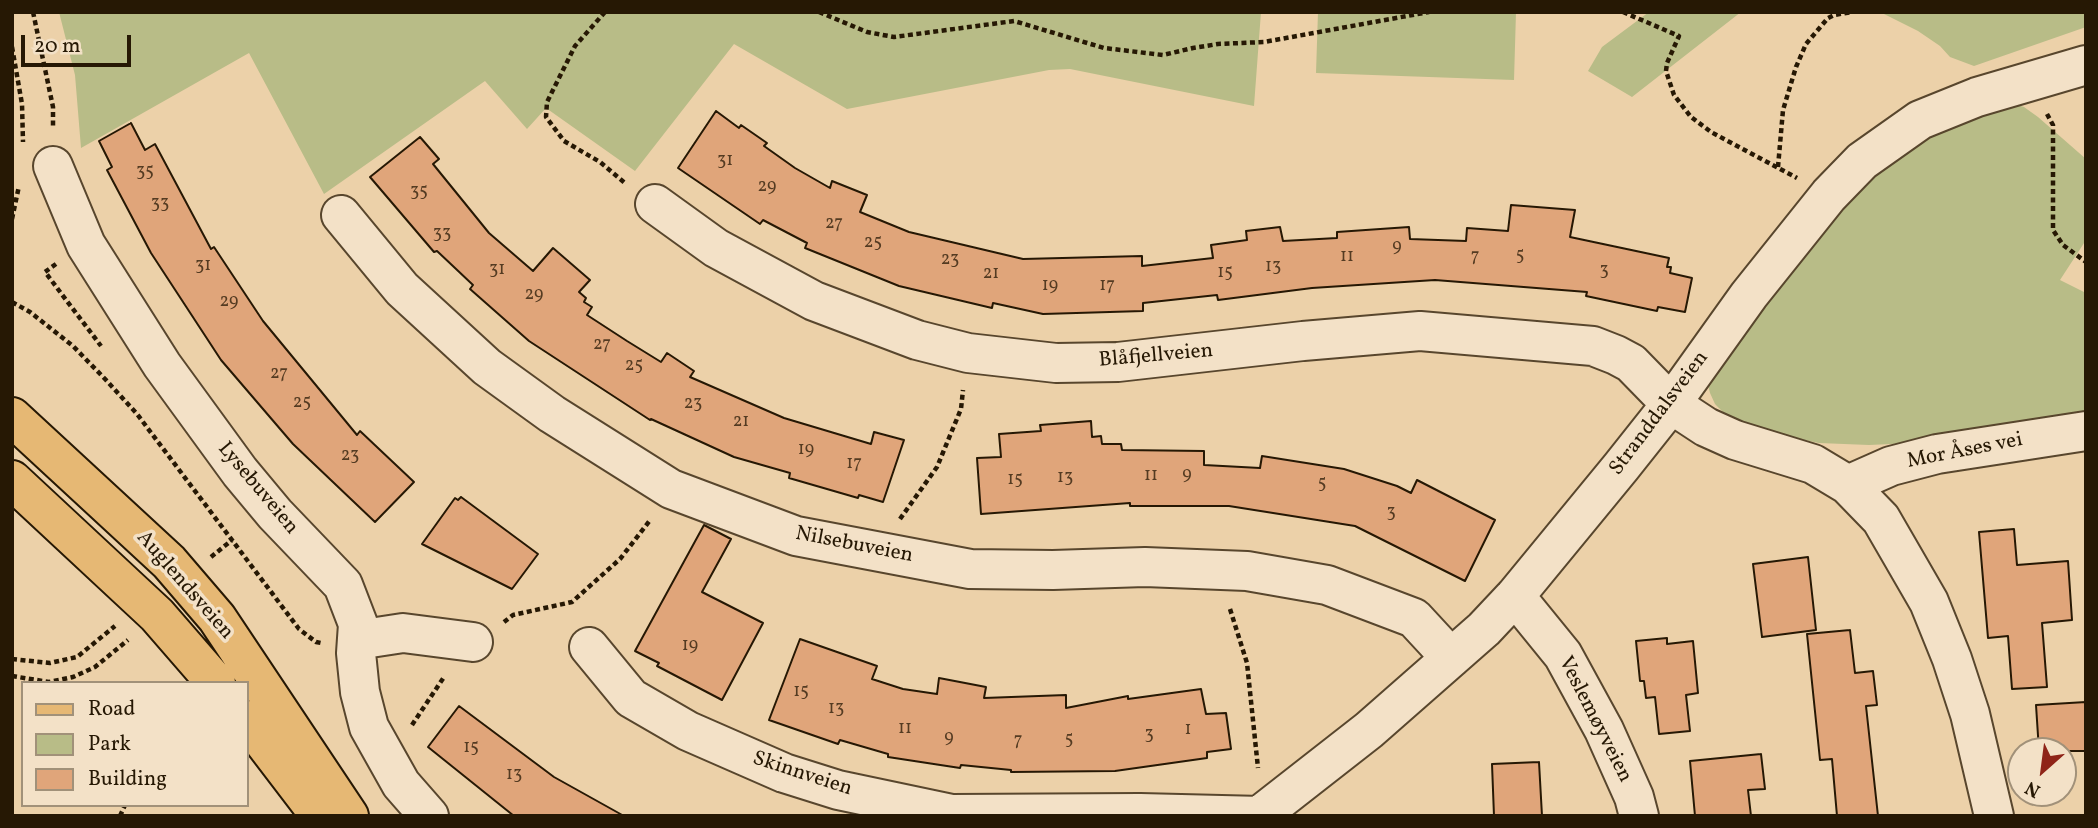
<!DOCTYPE html>
<meta charset="utf-8">
<style>
body{margin:0}
#map{position:relative;width:2098px;height:828px;overflow:hidden;background:#ecd1a9;font-family:Vollkorn,serif}
canvas{display:block}
.frame{position:absolute;inset:0;border:14px solid #261804;pointer-events:none}
.legend{position:absolute;left:21px;top:681px;width:228px;height:126px;box-sizing:border-box;background:#f3e1c7;border:2px solid #a19179;margin:0;padding:9px 12px;list-style:none;font-size:21px;color:#261804}
.legend li{display:flex;align-items:center;gap:14px;height:35px}
.legend b{width:35px;border:2px solid #a19179}
.north{position:absolute;left:2007px;top:737px;width:70px;height:70px;box-sizing:border-box;background:#f3e1c7;border:2px solid #a19179;border-radius:50%;rotate:208deg;font-size:19px;font-weight:700;line-height:28px;text-align:center;color:#261804}
.north::after{content:'';display:block;margin:auto;width:24px;height:32px;background:#8f2418;clip-path:polygon(50% 0,100% 100%,50% 72%,0 100%)}
.scale{position:absolute;left:21px;top:35px;width:110px;height:32px;box-sizing:border-box;border:4px solid #261804;border-top:0;padding-left:9px;font-size:21px;line-height:24px;white-space:nowrap;color:#261804;-webkit-text-stroke:5px #f3e1c7;paint-order:stroke}
</style>
<div id="map">
<canvas width="2098" height="828"></canvas>
<div class="frame"></div>
<ul class="legend">
<li><b style="height:9px;background:#e6b874"></b>Road</li>
<li><b style="height:19px;background:#b8bc87"></b>Park</li>
<li><b style="height:19px;background:#e0a57a"></b>Building</li>
</ul>
<div class="north">N</div>
<div class="scale">20 m</div>
</div>
<script>
const c = document.querySelector('canvas').getContext('2d');
c.lineJoin = 'round';
function fill(path, color) { c.fillStyle = color; c.fill(path, 'evenodd'); }
const shape = rows => new Path2D(rows.map(r => 'M' + r).join(''));
function trace(path, color, width, dash) { c.strokeStyle = color; c.lineWidth = width; c.lineCap = dash ? 'butt' : 'round'; c.setLineDash(dash || []); c.stroke(path); }
function label(font, color, halo, rows, align = 'center') {
  c.font = font + ' Vollkorn,serif'; c.lineWidth = 7; c.setLineDash([]); c.textBaseline = 'middle'; c.strokeStyle = halo; c.fillStyle = color; for (const [text, x, y, turn = 0] of rows) {
    c.save(); c.translate(x, y); c.rotate((+turn || 0) * Math.PI / 180); c.textAlign = isNaN(turn) ? turn : align; if (halo) c.strokeText(text, 0, 0); c.fillText(text, 0, 0); c.restore();
  }
}
fill(shape([
 [59,12,1261,12,1254,106,1070,69,1049,70,847,109,734,44,635,171,546,108,527,129,485,81,324,194,249,53,81,148,75,75],
 [1318,12,1516,12,1514,80,1316,73],
 [1649,12,1741,12,1632,97,1588,71,1602,47],
 [1880,12,2086,12,2086,27,1974,66,1950,57,1940,46,1918,31],
 [2006,101,2024,107,2038,117,2086,159,2086,240,2060,280,2086,293,2086,418,1914,443,1869,445,1819,443,1780,435,1743,424,1725,414,1715,404,1710,393,1707,381,1783,272,1898,148]
]), '#b8bc87');
const building = shape([
 [716,111,739,128,741,125,767,143,764,146,795,168,830,188,832,181,867,195,860,212,909,232,1023,259,1142,256,1142,266,1213,258,1211,245,1247,240,1246,231,1280,227,1283,241,1337,238,1337,232,1409,227,1410,239,1466,241,1467,228,1508,231,1511,205,1575,210,1570,237,1669,258,1667,267,1671,267,1670,273,1692,278,1685,312,1658,307,1657,311,1586,296,1587,292,1435,280,1312,288,1218,300,1217,295,1143,303,1143,311,1043,314,993,303,992,308,899,286,805,248,807,243,763,220,760,224,678,168,716,111],
 [131,123,145,150,155,144,211,249,214,247,263,321,357,435,360,431,414,482,375,522,293,444,221,360,151,253,107,170,112,167,99,141,131,123],
 [420,137,439,159,433,164,489,233,533,271,553,248,590,280,579,292,586,298,584,302,592,307,587,315,627,341,661,362,667,353,694,371,690,377,784,418,871,444,874,432,904,440,883,502,859,495,858,498,789,478,790,473,734,457,651,419,650,420,529,341,470,289,473,285,437,251,434,252,370,177,420,137],
 [1091,421,1092,437,1101,436,1102,444,1121,444,1122,450,1204,451,1204,465,1260,468,1262,456,1344,469,1397,486,1411,493,1417,480,1495,520,1465,581,1355,526,1229,506,1130,506,1130,503,981,514,977,458,1001,457,999,434,1041,431,1040,425,1091,421],
 [461,497,538,554,512,589,422,544,455,498,458,500,461,497],
 [704,525,731,539,702,592,763,623,722,700,657,666,659,663,635,651,704,525],
 [2014,529,2017,565,2068,561,2072,620,2042,623,2047,687,2012,689,2008,636,1988,638,1979,532,2014,529],
 [1808,557,1816,630,1762,637,1753,564,1808,557],
 [1850,630,1855,673,1873,671,1877,705,1866,706,1878,816,1837,816,1832,759,1820,760,1807,634,1850,630],
 [1667,638,1667,644,1693,641,1698,693,1686,695,1690,731,1659,734,1655,697,1646,698,1644,681,1640,681,1636,641,1667,638],
 [800,639,877,666,872,679,903,689,937,694,939,678,986,687,984,698,1066,695,1066,708,1128,696,1128,699,1201,689,1206,714,1226,713,1231,749,1207,752,1207,758,1115,771,1011,772,1011,770,961,765,960,768,888,757,888,754,840,740,838,744,769,720,800,639],
 [2086,702,2086,751,2039,751,2036,705,2086,702],
 [459,706,554,777,624,816,514,816,428,747,459,706],
 [1761,754,1765,789,1748,790,1751,816,1695,816,1690,761,1761,754],
 [1539,762,1542,816,1494,816,1492,764,1539,762]
]);
fill(building, '#e0a57a');
trace(building, '#261804', 2);
const minor = shape([
 [53,166,86,245,162,365,240,472,275,514,343,585,358,624,356,653,360,692,369,727,401,784,429,816],
 [655,204,716,248,814,301,917,340,968,353,1056,363,1118,362,1303,341,1420,331,1593,346,1616,355,1631,363,1671,404,1706,427,1735,440,1813,464,1848,485,1881,519,1929,602,1952,659,1970,714,1994,816],
 [341,215,402,289,487,367,552,414,671,489,796,536,970,569,1053,570,1145,567,1247,571,1327,585,1414,618,1451,658],
 [1848,485,1891,466,1937,454,2086,431],
 [1515,596,1563,655,1604,730,1634,797,1639,816],
 [357,640,403,633,473,642],
 [589,647,631,698,688,731,784,773,838,790,952,814,1140,813,1262,816],
 [1259,816,1369,730,1484,629,1515,596,1621,467,1671,404,1749,295,1829,195,1862,161,1920,120,1977,97,2086,65]
]);
const major = shape([
 [12,417,169,562,217,618,349,816],
 [12,480,157,615,216,683],
 [247,720,318,813]
]);
trace(minor, '#58462d', 42);
trace(major, '#261804', 42);
trace(shape([
 [33,12,53,107,53,128],
 [605,12,575,46,547,102,546,117,564,141,600,162,625,183],
 [819,12,867,32,894,37,1014,21,1104,48,1163,55,1193,48,1218,44,1264,42,1429,12],
 [1623,12,1679,36,1667,63,1666,71,1674,95,1691,117,1711,132,1797,178],
 [12,47,22,104,23,142],
 [2047,114,2053,125,2053,230,2063,245,2086,262],
 [1778,167,1783,110,1796,67,1806,44,1828,18,1834,15,1852,12],
 [12,219,19,186],
 [56,264,45,272,101,346],
 [12,302,30,312,73,346,106,380,137,414,299,629,316,642,321,643],
 [900,519,937,467,961,409,963,390],
 [211,557,232,540],
 [1230,609,1247,663,1258,768],
 [504,622,513,615,572,602,620,559,651,519],
 [12,659,50,663,77,657,115,626],
 [12,676,49,682,73,677,95,667,128,640],
 [412,725,444,677],
 [120,816,125,805]
]), '#261804', 4.5, [5, 3.5]);
trace(minor, '#f3e1c7', 38);
trace(major, '#e6b874', 38);
label('18px', '#543b22', null, [
 ["31",725,162],
 ["35",145,173],
 ["29",767,188],
 ["35",419,193],
 ["33",160,205],
 ["27",834,225],
 ["33",442,235],
 ["25",873,244],
 ["9",1397,248],
 ["5",1520,257],
 ["11",1347,258],
 ["7",1475,258],
 ["23",950,261],
 ["31",203,267],
 ["13",1273,268],
 ["31",497,271],
 ["3",1604,272],
 ["15",1225,274],
 ["21",991,275],
 ["19",1050,287],
 ["17",1107,287],
 ["29",534,296],
 ["29",229,303],
 ["27",602,346],
 ["25",634,367],
 ["27",279,375],
 ["25",302,404],
 ["23",693,405],
 ["21",741,423],
 ["19",806,451],
 ["23",350,457],
 ["17",854,465],
 ["9",1187,476],
 ["11",1151,477],
 ["13",1065,479],
 ["15",1015,481],
 ["5",1322,485],
 ["3",1391,514],
 ["19",690,647],
 ["15",801,693],
 ["13",836,710],
 ["11",905,730],
 ["1",1188,731],
 ["3",1149,736],
 ["9",949,739],
 ["5",1069,741],
 ["7",1018,742],
 ["15",471,749],
 ["13",514,776]
]);
label('21px', '#261804', '#f3e1c7', [
 ["Blåfjellveien",1156,357,-5],
 ["Stranddalsveien",1660,414,-53],
 ["Mor Åses vei",1965,452,-11],
 ["Lysebuveien",257,489,50],
 ["Nilsebuveien",854,546,11],
 ["Auglendsveien",184,586,49],
 ["Veslemøyveien",1594,720,63],
 ["Skinnveien",802,775,18]
]);
</script>
